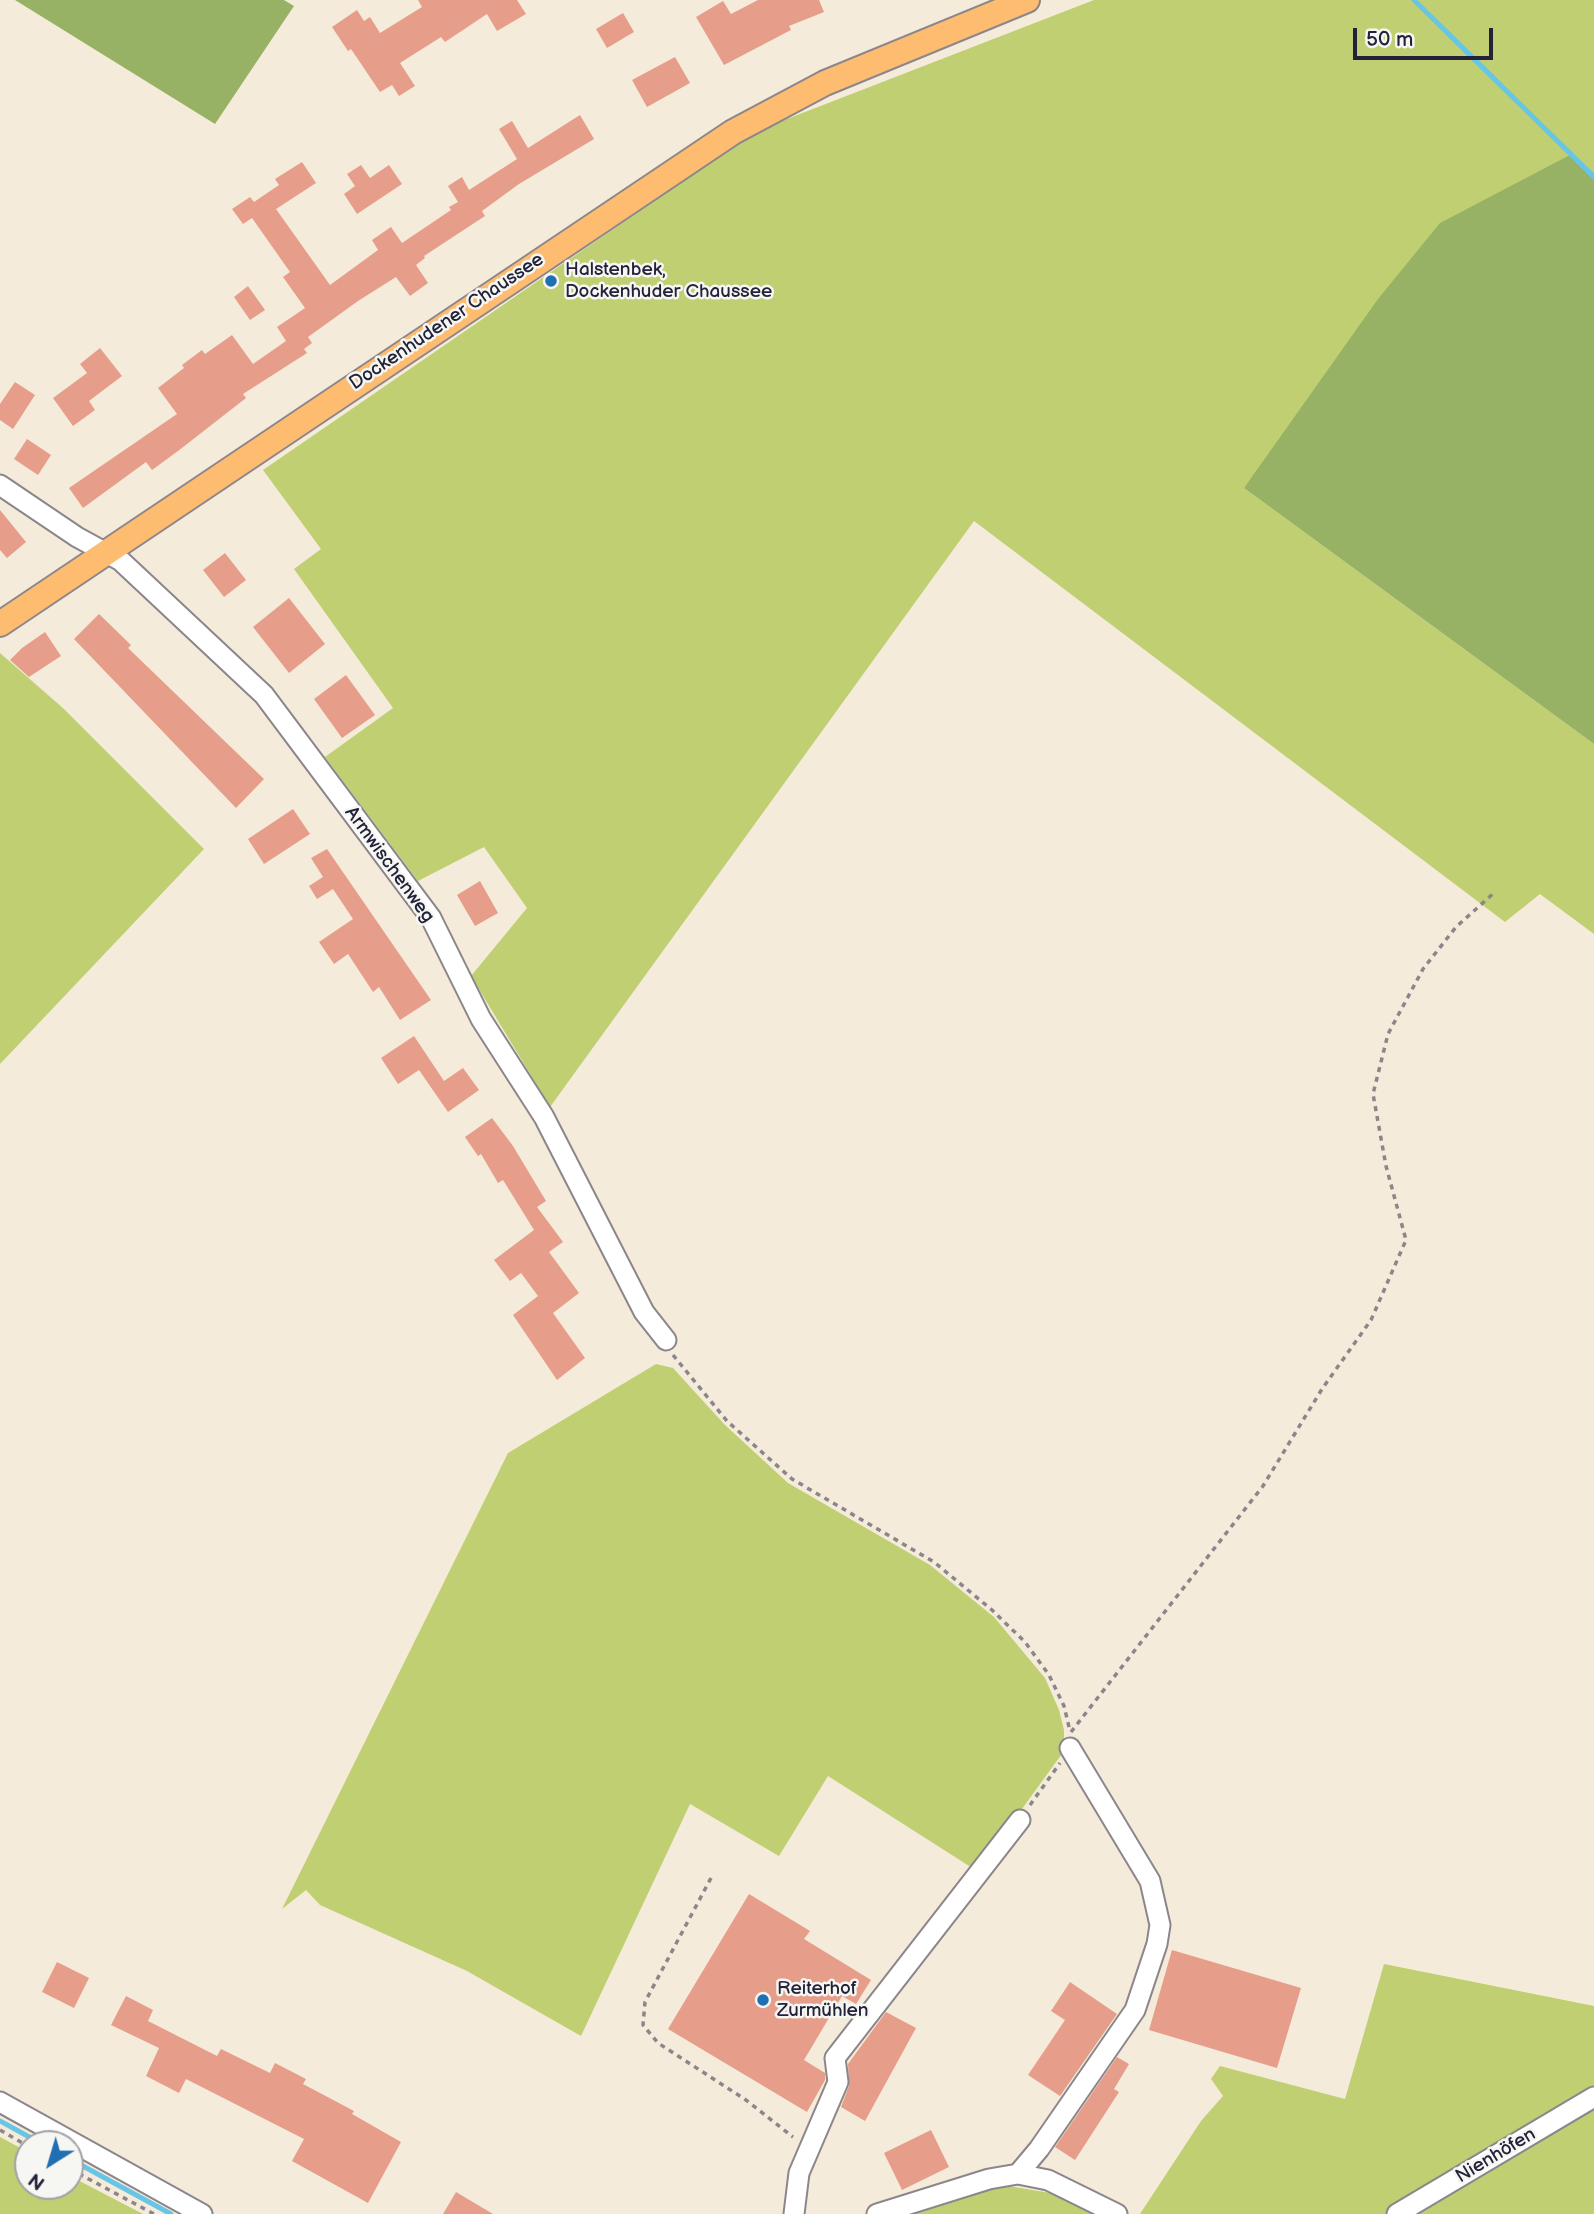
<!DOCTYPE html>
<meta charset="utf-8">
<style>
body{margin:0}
#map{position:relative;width:1594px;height:2214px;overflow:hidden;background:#f5ebdb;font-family:"Balsamiq Sans",sans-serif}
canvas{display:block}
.north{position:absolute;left:14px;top:2130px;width:70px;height:70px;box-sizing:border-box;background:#f6f6f2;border:2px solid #a1a1a9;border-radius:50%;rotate:217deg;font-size:19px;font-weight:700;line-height:28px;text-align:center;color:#22223b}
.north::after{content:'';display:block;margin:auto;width:24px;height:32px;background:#1f6fb2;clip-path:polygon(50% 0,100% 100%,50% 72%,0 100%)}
.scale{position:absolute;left:1353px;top:28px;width:140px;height:32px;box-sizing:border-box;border:4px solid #22223b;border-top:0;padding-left:9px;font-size:21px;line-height:24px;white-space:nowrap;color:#22223b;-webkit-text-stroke:5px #f6f6f2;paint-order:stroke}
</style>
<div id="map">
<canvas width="1594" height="2214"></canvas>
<div class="north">N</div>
<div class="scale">50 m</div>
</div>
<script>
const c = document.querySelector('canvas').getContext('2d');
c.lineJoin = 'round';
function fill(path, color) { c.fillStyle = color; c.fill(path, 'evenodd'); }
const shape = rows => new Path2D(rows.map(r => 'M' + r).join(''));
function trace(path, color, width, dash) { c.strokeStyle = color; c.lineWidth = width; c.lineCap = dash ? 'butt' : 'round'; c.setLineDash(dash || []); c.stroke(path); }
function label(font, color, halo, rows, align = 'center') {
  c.font = font + ' "Balsamiq Sans",sans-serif'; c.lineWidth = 5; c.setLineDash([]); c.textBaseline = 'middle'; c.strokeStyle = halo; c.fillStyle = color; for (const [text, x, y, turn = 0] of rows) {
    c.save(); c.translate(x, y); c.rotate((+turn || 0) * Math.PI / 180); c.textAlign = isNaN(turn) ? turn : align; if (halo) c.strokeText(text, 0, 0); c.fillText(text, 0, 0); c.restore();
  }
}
fill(shape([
 [1094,0,1594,0,1594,179,1570,155,1244,488,1594,744,1594,934,1540,894,1505,922,974,521,550,1107,471,976,527,908,484,847,418,881,325,757,393,708,294,569,321,549,263,470,756,131],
 [0,653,64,709,204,849,0,1064],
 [656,1364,673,1368,725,1425,788,1483,930,1565,994,1617,1045,1678,1059,1710,1064,1730,1064,1751,977,1871,828,1776,779,1856,690,1804,581,2036,467,1971,320,1905,306,1890,282,1909,508,1453],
 [1384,1964,1594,2006,1594,2214,1140,2214,1201,2121,1223,2096,1211,2079,1220,2066,1345,2099],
 [0,2137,28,2152,28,2186,70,2186,70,2176,143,2214,0,2214],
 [984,2182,1063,2195,1121,2214,901,2214]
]), '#bfcf72');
fill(shape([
 [15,0,284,0,294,6,215,124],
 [1570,155,1594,179,1594,744,1244,488,1378,299,1440,223]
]), '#97b264');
trace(shape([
 [1414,0,1594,177],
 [0,2121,42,2144],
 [70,2159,171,2214]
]), '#67c5e5', 5);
fill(shape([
 [418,0,517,0,526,14,497,31,487,14,445,42,441,37,400,63,415,86,399,96,392,85,380,92,351,49,348,51,332,27,357,10,364,21,370,17,380,33,422,7],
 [758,0,819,0,824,12,789,26,791,30,724,65,696,17,723,1,731,14],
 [623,13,634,32,607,48,596,29],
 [675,57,690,83,647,107,632,80],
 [580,115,594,139,519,184,482,211,485,216,424,256,425,258,416,265,428,283,410,296,396,277,358,301,308,337,312,343,304,349,307,353,243,394,246,398,178,451,152,470,146,462,83,508,69,488,177,414,158,388,184,368,182,365,202,350,205,354,232,335,253,364,286,341,277,327,305,308,283,277,290,272,252,218,243,224,232,209,250,197,254,202,279,185,275,179,302,162,316,183,276,209,330,285,378,250,372,240,391,227,402,243,451,210,449,207,458,202,448,186,462,177,469,190,517,159,499,129,512,121,528,148],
 [361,165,370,178,389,165,402,184,357,214,344,194,355,186,347,174],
 [248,286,265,310,250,320,234,297],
 [100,348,122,376,89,401,95,410,73,426,53,398,87,373,80,364],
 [15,382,35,395,13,429,0,420,0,404],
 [27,439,51,455,38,475,14,459],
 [0,510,26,542,7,558,0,550],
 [225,553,246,580,224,597,203,570],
 [289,598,325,644,289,673,253,627],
 [99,614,131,645,128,648,264,779,236,808,74,639],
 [45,632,61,656,29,677,10,660,22,648],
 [346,675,375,715,342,738,314,699],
 [293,809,310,834,264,864,248,839],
 [327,849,431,1000,400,1020,379,987,373,992,348,954,334,964,319,942,353,919,333,889,317,899,309,886,323,877,311,858],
 [480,881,498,913,475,926,457,895],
 [414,1036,444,1081,463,1068,479,1090,448,1112,419,1070,398,1084,381,1058],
 [492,1118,513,1146,546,1201,537,1207,563,1242,549,1252,579,1293,553,1313,585,1358,557,1380,513,1315,538,1296,521,1273,510,1281,494,1260,534,1230,503,1180,498,1183,481,1154,478,1156,465,1137],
 [749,1894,810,1931,804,1939,871,1980,856,2004,842,1996,804,2060,825,2073,825,2080,807,2112,668,2029],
 [1172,1950,1301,1988,1277,2068,1149,2030],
 [57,1962,89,1978,74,2008,42,1992],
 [1070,1982,1117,2014,1060,2096,1028,2075,1065,2020,1051,2011],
 [126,1996,153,2010,148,2021,217,2056,221,2049,270,2073,275,2063,306,2079,303,2084,354,2111,352,2114,401,2142,368,2203,292,2161,304,2139,186,2079,179,2093,146,2076,159,2048,111,2025],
 [886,2012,916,2028,865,2121,841,2107,849,2086,848,2064],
 [1117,2057,1129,2064,1114,2089,1119,2092,1075,2160,1055,2147],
 [931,2130,949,2167,902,2190,884,2153],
 [456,2192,493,2214,443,2214]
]), '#e69d89');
const minor = shape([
 [0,485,77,537,121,561,264,695,431,918,481,1019,544,1117,644,1312,666,1340],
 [0,2102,202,2214],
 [1018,2174,1039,2149,1135,2010,1157,1944,1160,1925,1150,1881,1070,1748],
 [794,2214,799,2173,838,2082,835,2058,1020,1820],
 [877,2214,989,2179,1018,2174,1048,2180,1117,2214],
 [1397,2214,1594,2097]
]);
const major = shape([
 [0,624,733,132,825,83,1027,0]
]);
trace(minor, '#8c868b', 23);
trace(major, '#8c868b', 28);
trace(shape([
 [673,1355,727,1421,792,1479,934,1562,992,1610,1025,1642,1049,1675,1064,1706,1070,1731],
 [1071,1732,1263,1486,1322,1389,1371,1320,1406,1240,1386,1166,1373,1094,1388,1034,1423,969,1456,927,1495,892],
 [1030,1805,1060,1763],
 [711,1878,645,2002,643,2025,658,2043,746,2100,793,2137],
 [0,2130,28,2146],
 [70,2169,154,2214]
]), '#8c868b', 3.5, [5, 5]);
trace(minor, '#fff', 19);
trace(major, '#febc70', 24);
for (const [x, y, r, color] of [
 [551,281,7,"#1f6fb2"],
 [763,2000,7,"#1f6fb2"]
]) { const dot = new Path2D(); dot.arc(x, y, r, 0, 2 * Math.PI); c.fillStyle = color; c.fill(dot); trace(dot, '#f6f6f2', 2.5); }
label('19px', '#22223b', '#f6f6f2', [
 ["Halstenbek,",565,270],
 ["Dockenhuder Chaussee",565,292],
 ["Reiterhof",777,1989],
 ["Zurmühlen",777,2011]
], 'left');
label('19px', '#22223b', '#f6f6f2', [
 ["Dockenhudener Chaussee",447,322,-34],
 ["Armwischenweg",389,865,54],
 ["Nienhöfen",1496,2156,-31]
]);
</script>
